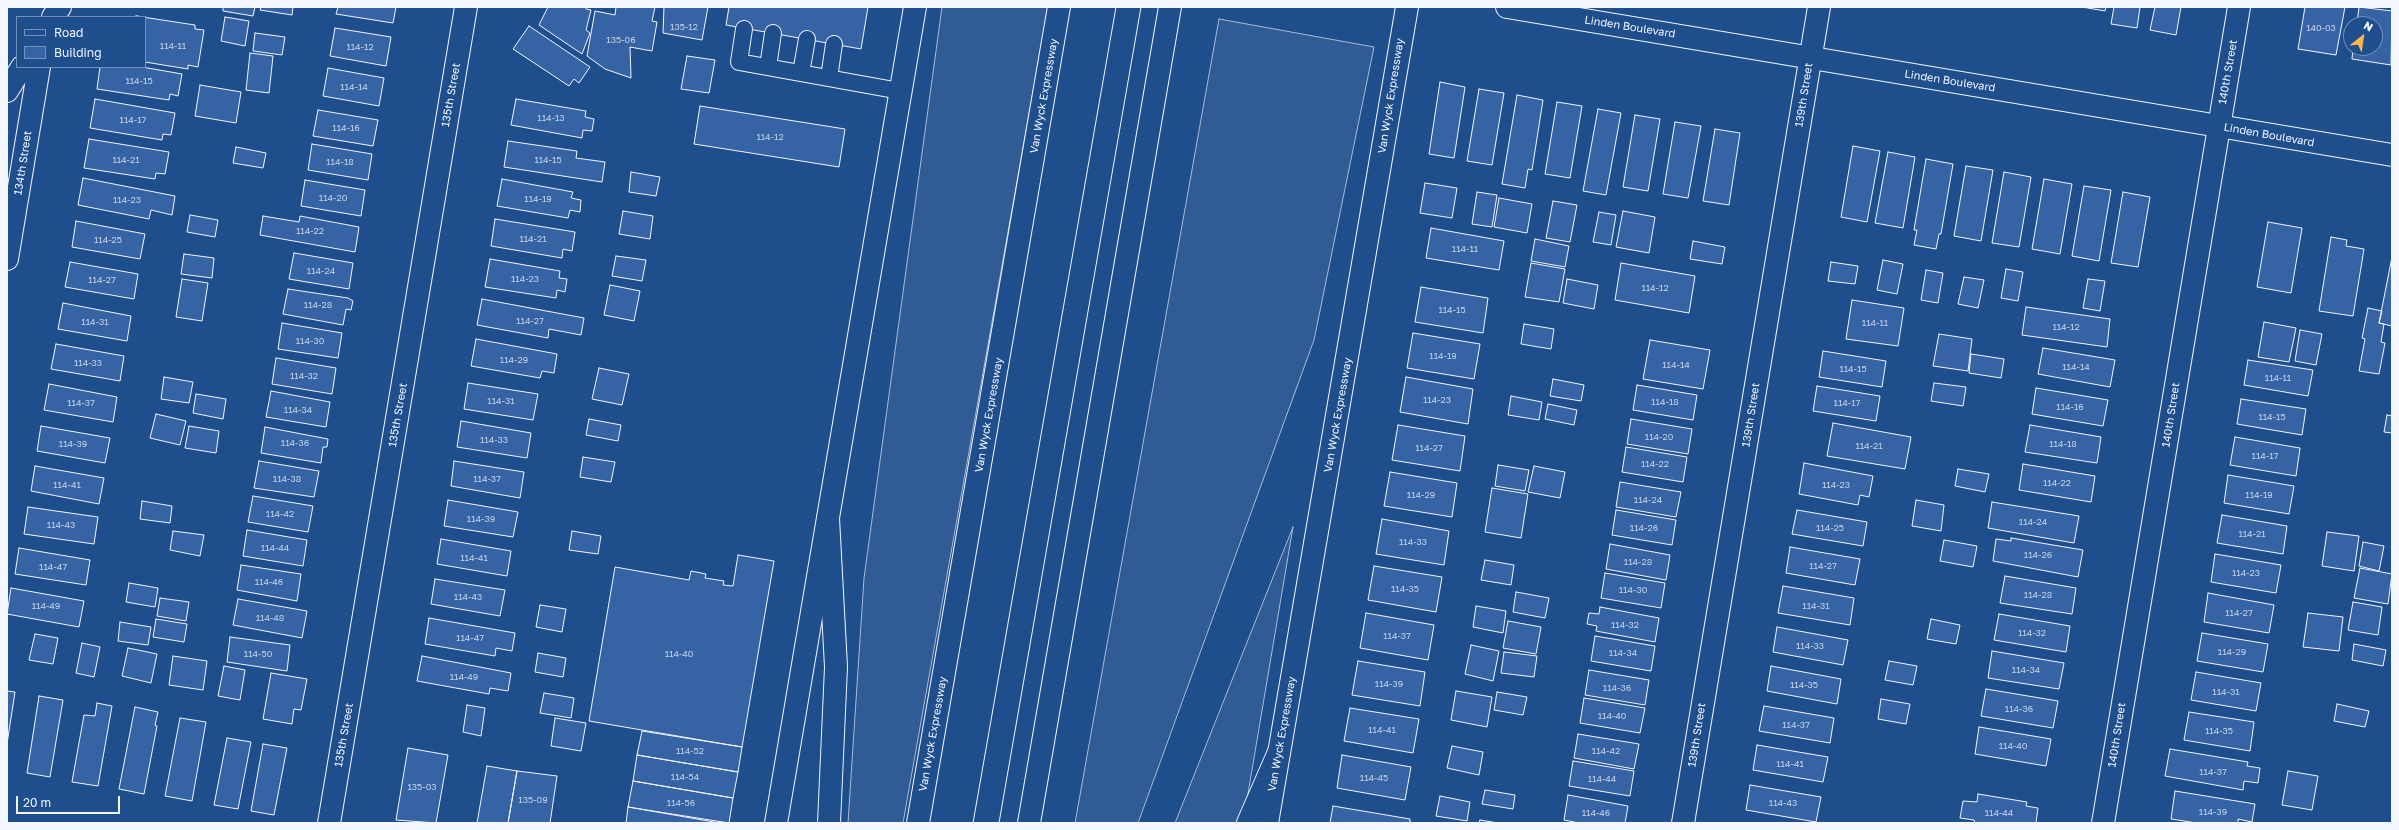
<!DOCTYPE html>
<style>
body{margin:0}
#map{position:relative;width:2399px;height:830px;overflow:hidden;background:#1f4e8c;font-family:"Golos Text",sans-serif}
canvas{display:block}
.frame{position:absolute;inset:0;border:8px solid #f2f6ff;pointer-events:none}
.legend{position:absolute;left:16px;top:16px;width:130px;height:52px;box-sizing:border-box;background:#1f4e8c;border:1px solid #7391ba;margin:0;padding:5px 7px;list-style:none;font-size:12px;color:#f2f6ff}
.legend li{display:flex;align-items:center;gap:8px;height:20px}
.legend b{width:20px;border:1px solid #7391ba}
.north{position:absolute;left:2343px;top:16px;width:40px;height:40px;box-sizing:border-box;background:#1f4e8c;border:1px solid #7391ba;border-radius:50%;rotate:30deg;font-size:11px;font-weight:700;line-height:16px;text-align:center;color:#f2f6ff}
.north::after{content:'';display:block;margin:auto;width:14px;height:18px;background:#ffb74d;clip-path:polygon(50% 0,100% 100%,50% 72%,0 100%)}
.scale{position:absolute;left:16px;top:796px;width:104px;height:18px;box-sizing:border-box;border:2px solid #f2f6ff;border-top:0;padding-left:5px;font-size:12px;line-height:14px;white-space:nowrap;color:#f2f6ff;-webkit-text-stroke:3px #1f4e8c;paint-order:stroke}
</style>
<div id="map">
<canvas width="2399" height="830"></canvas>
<div class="frame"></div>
<ul class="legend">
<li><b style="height:5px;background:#1f4e8c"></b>Road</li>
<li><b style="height:11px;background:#3563a3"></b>Building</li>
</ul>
<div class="north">N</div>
<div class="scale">20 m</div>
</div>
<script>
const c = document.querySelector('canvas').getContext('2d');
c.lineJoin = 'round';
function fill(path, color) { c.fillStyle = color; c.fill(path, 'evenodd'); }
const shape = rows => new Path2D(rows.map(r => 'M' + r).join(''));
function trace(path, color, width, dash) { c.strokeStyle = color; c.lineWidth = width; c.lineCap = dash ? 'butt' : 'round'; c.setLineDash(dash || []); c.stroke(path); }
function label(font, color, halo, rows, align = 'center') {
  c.font = font + ' "Golos Text",sans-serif'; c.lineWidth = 3; c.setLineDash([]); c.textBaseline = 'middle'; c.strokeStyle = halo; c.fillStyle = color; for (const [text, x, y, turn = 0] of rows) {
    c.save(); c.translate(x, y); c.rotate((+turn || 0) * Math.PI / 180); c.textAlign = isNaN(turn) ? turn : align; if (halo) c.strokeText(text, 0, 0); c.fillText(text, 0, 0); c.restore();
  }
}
const built = shape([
 [942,7,1048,7,903,823,848,823,864,578,942,7],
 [1219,19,1374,47,1314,340,1138,823,1075,823,1219,19],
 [1293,527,1243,823,1175,823,1293,527]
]);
fill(built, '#305b95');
trace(built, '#a8bbd7', 1);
const building = shape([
 [223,7,255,7,253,16,223,11,223,7],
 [261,7,293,7,292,15,260,10,261,7],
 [338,7,396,7,393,23,336,14,338,7],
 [548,7,586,7,586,9,591,10,586,30,590,33,582,54,539,25,548,7],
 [616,7,655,7,652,21,657,22,652,51,630,47,631,78,605,69,587,56,595,11,615,15,616,7],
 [664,7,708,7,702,40,663,33,664,7],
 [729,7,868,7,861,49,726,25,729,7],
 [2082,7,2106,7,2105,11,2082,7],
 [2114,7,2140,7,2137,28,2111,24,2114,7],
 [2155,7,2181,7,2176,35,2150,30,2155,7],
 [2305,7,2345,7,2336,55,2298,49,2305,7],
 [2359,7,2392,11,2391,65,2352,59,2353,48,2375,48,2375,24,2357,24,2359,7],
 [136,16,195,25,195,29,204,30,198,67,188,65,188,69,145,62,145,17,136,16],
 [225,17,249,21,245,46,221,41,225,17],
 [529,26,590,67,579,83,574,79,569,86,513,49,529,26],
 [335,28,391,37,386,66,330,56,335,28],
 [255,33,285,37,282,55,253,51,255,33],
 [250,53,273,56,269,93,246,90,250,53],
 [687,56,715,60,709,93,681,89,687,56],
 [100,67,142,67,182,74,178,96,170,94,169,100,97,89,100,67],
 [328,68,384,78,379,106,323,96,328,68],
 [1440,82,1465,87,1454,158,1429,154,1440,82],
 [200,85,241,92,236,123,195,116,200,85],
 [1479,89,1504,93,1492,165,1467,161,1479,89],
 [1517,95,1543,100,1532,170,1528,169,1525,188,1502,184,1517,95],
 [95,99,175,113,171,135,163,134,162,140,90,128,95,99],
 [516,99,586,111,585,117,594,119,592,131,583,130,582,138,511,125,516,99],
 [1557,102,1582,106,1570,178,1545,174,1557,102],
 [700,106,845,129,839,167,694,144,700,106],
 [1598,109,1621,113,1606,195,1583,191,1598,109],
 [318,110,378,120,373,146,313,136,318,110],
 [1635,115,1660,119,1648,191,1623,187,1635,115],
 [1675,122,1701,126,1688,198,1663,194,1675,122],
 [1715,129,1740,133,1729,205,1703,201,1715,129],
 [89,139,169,152,165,174,156,173,155,179,84,168,89,139],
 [508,141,577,151,576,158,605,162,602,182,504,167,508,141],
 [312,144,372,154,368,180,308,170,312,144],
 [1853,146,1880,151,1867,222,1841,217,1853,146],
 [236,147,266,153,263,168,233,163,236,147],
 [1888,152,1915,157,1903,228,1875,223,1888,152],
 [1926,159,1953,164,1941,234,1939,234,1936,249,1914,245,1917,230,1914,230,1926,159],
 [1966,166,1993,170,1981,241,1954,236,1966,166],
 [631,172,660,177,656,196,629,192,631,172],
 [2004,172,2031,177,2019,247,1992,243,2004,172],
 [83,178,175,196,172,215,151,210,149,219,78,205,83,178],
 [502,179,573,192,571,198,581,200,580,212,570,210,568,218,497,206,502,179],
 [2044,179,2072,184,2060,254,2032,249,2044,179],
 [305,180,365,190,361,216,301,206,305,180],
 [1425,183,1457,188,1452,218,1420,213,1425,183],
 [2084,186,2111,190,2099,261,2072,256,2084,186],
 [1477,192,1497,195,1492,227,1472,224,1477,192],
 [2123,192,2150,197,2138,267,2111,263,2123,192],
 [1499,198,1532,204,1527,233,1494,227,1499,198],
 [1553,201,1577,205,1570,242,1546,238,1553,201],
 [623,211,653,216,650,239,619,234,623,211],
 [1623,211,1655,217,1649,253,1616,247,1623,211],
 [1599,212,1616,215,1611,245,1593,242,1599,212],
 [190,215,218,220,215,237,187,232,190,215],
 [263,216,299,222,300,216,359,227,355,252,260,235,263,216],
 [495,219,575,232,572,251,563,249,562,258,491,246,495,219],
 [76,221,145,234,140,259,72,247,76,221],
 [2268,222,2302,228,2291,293,2257,287,2268,222],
 [1431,228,1504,241,1499,270,1426,258,1431,228],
 [2331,237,2347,240,2346,246,2364,249,2353,316,2319,311,2331,237],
 [1535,239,1569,246,1565,267,1531,261,1535,239],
 [1693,241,1725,247,1722,264,1690,259,1693,241],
 [294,253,353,263,349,289,289,279,294,253],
 [184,254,214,258,212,278,181,274,184,254],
 [616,256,646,260,642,281,612,276,616,256],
 [2392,257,2392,326,2379,323,2392,257],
 [490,259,560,271,559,278,567,279,565,292,557,290,556,298,485,287,490,259],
 [1883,260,1903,264,1897,294,1877,290,1883,260],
 [70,262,138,274,134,299,65,287,70,262],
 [1831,262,1858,266,1855,284,1828,281,1831,262],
 [1531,263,1565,269,1559,302,1525,297,1531,263],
 [1621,263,1695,276,1689,313,1615,300,1621,263],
 [2006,269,2023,272,2018,301,2001,298,2006,269],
 [1926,270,1943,273,1938,303,1921,300,1926,270],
 [1964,277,1984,280,1978,308,1958,304,1964,277],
 [182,279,208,283,202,321,176,317,182,279],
 [1567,279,1598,285,1594,309,1563,303,1567,279],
 [2088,279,2105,281,2100,311,2083,308,2088,279],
 [610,285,640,291,634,321,604,315,610,285],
 [1421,287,1488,298,1483,333,1415,322,1421,287],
 [288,289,348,298,353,301,351,310,346,309,343,325,283,314,288,289],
 [482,299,584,318,581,335,549,329,548,338,477,325,482,299],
 [1852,300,1904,308,1898,346,1846,339,1852,300],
 [63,303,131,316,127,341,58,329,63,303],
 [2026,307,2110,319,2107,347,2022,335,2026,307],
 [2368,308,2382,311,2379,323,2384,324,2381,342,2385,343,2379,374,2359,371,2365,339,2362,338,2368,308],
 [2264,322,2296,328,2289,362,2258,357,2264,322],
 [282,323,342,333,338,358,278,349,282,323],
 [1524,324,1554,329,1551,349,1521,344,1524,324],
 [2300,330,2322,334,2316,365,2295,361,2300,330],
 [1413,333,1480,344,1474,379,1407,368,1413,333],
 [1939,334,1972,339,1968,371,1933,366,1939,334],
 [476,339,557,354,554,373,542,371,540,378,471,366,476,339],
 [1650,340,1710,350,1703,389,1643,379,1650,340],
 [56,344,124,356,120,381,51,369,56,344],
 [2043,348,2115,360,2110,387,2038,374,2043,348],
 [1823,351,1886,361,1882,387,1819,377,1823,351],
 [1971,354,2004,359,2001,378,1969,373,1971,354],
 [276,358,336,368,332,394,272,384,276,358],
 [2248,360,2313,370,2308,396,2244,385,2248,360],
 [599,368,629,374,622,405,592,399,599,368],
 [164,377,193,382,189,403,161,399,164,377],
 [1406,377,1473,389,1468,424,1400,412,1406,377],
 [1553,379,1584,385,1581,401,1550,396,1553,379],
 [468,383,538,394,533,420,464,409,468,383],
 [1934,383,1966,387,1963,406,1931,401,1934,383],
 [49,384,117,397,113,422,44,410,49,384],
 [1637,385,1697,395,1693,420,1633,410,1637,385],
 [1817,386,1880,396,1876,421,1813,411,1817,386],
 [2036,388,2108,400,2103,426,2032,414,2036,388],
 [271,391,330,402,326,427,266,417,271,391],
 [196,394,226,399,223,419,193,413,196,394],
 [1511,396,1542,402,1539,420,1508,415,1511,396],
 [2241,399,2306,409,2302,435,2237,424,2241,399],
 [1548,404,1577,410,1574,425,1545,419,1548,404],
 [156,414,186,421,180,445,150,438,156,414],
 [2387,415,2392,416,2392,433,2384,432,2387,415],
 [589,419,621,425,618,441,586,435,589,419],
 [1631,419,1692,429,1688,454,1627,444,1631,419],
 [461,421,531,433,527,458,457,447,461,421],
 [1833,423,1911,437,1905,469,1827,456,1833,423],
 [1398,425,1465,436,1460,471,1392,460,1398,425],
 [2030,425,2101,437,2097,463,2025,452,2030,425],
 [41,426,110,438,105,463,37,451,41,426],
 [189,426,219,431,216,453,185,448,189,426],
 [265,427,328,439,327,447,323,447,321,463,261,453,265,427],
 [2235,437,2300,448,2296,476,2230,465,2235,437],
 [1626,447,1687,457,1683,482,1622,472,1626,447],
 [583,457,615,462,611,482,580,477,583,457],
 [259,461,319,471,314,497,254,488,259,461],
 [454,461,524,472,520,498,451,486,454,461],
 [1804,463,1873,476,1869,497,1860,495,1858,505,1799,494,1804,463],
 [2023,464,2095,476,2091,502,2019,490,2023,464],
 [1498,465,1529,470,1525,491,1495,486,1498,465],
 [35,466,104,478,99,504,31,491,35,466],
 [1534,466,1565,472,1560,498,1528,492,1534,466],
 [1958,469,1989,474,1985,492,1955,486,1958,469],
 [1390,472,1457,483,1452,517,1384,506,1390,472],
 [2228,475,2294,486,2289,514,2224,503,2228,475],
 [1620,482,1681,492,1676,517,1616,507,1620,482],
 [1492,488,1528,494,1521,538,1485,532,1492,488],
 [253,496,313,506,308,532,248,522,253,496],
 [448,500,518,512,513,537,444,526,448,500],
 [1916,500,1944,505,1941,531,1912,526,1916,500],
 [142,501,172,506,170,523,140,519,142,501],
 [1992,502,2079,516,2074,543,1988,528,1992,502],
 [28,507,98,517,94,544,24,534,28,507],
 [1616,510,1676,520,1672,545,1612,535,1616,510],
 [1797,510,1867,522,1863,546,1792,534,1797,510],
 [2222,515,2287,526,2283,554,2217,543,2222,515],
 [1382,519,1449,531,1444,565,1376,554,1382,519],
 [247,530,307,540,303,566,243,556,247,530],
 [173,531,204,535,200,556,170,550,173,531],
 [572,531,601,536,598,554,569,550,572,531],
 [2327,532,2359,536,2354,571,2322,566,2327,532],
 [2011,538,2083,550,2078,577,1993,561,1996,539,2011,541,2011,538],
 [441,539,511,551,507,576,437,564,441,539],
 [1944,540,1977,546,1973,567,1940,561,1944,540],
 [2363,542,2384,546,2379,571,2359,566,2363,542],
 [1610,544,1670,555,1666,580,1606,569,1610,544],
 [1790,547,1860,559,1855,585,1786,573,1790,547],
 [19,548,90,560,86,585,15,574,19,548],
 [2215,554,2281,565,2276,593,2211,582,2215,554],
 [738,555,774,561,742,747,589,721,615,567,689,580,691,571,706,574,705,578,724,581,723,585,733,586,738,555],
 [1485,560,1514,565,1511,585,1481,580,1485,560],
 [241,565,301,574,297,601,237,590,241,565],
 [1374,566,1442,577,1436,612,1368,600,1374,566],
 [2360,568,2392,574,2388,604,2354,598,2360,568],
 [1605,573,1665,583,1661,608,1601,598,1605,573],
 [2005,576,2076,588,2072,614,2000,603,2005,576],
 [435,579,505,590,500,616,431,604,435,579],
 [129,583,158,588,155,607,126,602,129,583],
 [1783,586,1854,598,1850,625,1778,613,1783,586],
 [11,588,84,601,79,627,7,614,11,588],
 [1516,592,1549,598,1545,618,1513,612,1516,592],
 [2208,593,2274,605,2269,633,2204,622,2208,593],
 [160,598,189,602,186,621,157,616,160,598],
 [238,599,307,611,302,638,233,625,238,599],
 [2353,602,2382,607,2378,635,2348,630,2353,602],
 [540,605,566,609,562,632,536,627,540,605],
 [1476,606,1506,611,1503,633,1473,627,1476,606],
 [1600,607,1659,618,1655,642,1596,631,1597,626,1587,624,1589,613,1599,614,1600,607],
 [1366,613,1434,625,1428,660,1360,648,1366,613],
 [2308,613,2343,617,2339,651,2303,647,2308,613],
 [1999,614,2070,626,2066,652,1994,640,1999,614],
 [429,618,515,633,512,651,496,648,495,656,425,644,429,618],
 [156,619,187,624,184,642,153,637,156,619],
 [1931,619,1960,625,1956,644,1927,639,1931,619],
 [1508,621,1541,627,1536,654,1503,648,1508,621],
 [120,622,151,627,148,645,118,641,120,622],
 [1777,627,1848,640,1843,665,1773,652,1777,627],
 [2202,633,2268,644,2263,672,2197,661,2202,633],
 [35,634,58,638,53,664,29,660,35,634],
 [1595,636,1655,646,1651,671,1591,661,1595,636],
 [230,637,290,645,287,671,227,662,230,637],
 [82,643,100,647,94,677,76,673,82,643],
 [2354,644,2386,650,2383,666,2352,660,2354,644],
 [1471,645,1499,651,1493,681,1465,674,1471,645],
 [128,648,157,654,151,683,122,676,128,648],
 [1992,651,2064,663,2059,689,1988,678,1992,651],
 [1504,652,1537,656,1534,677,1501,673,1504,652],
 [538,653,566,658,563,677,535,672,538,653],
 [173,656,207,661,203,690,169,685,173,656],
 [422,656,511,673,508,691,490,688,489,694,417,681,422,656],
 [1358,661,1425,672,1420,706,1352,695,1358,661],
 [1889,661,1917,666,1913,685,1885,680,1889,661],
 [224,666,245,670,240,700,218,696,224,666],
 [1771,666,1841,679,1837,704,1767,691,1771,666],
 [1589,670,1649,680,1645,705,1585,695,1589,670],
 [2196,672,2261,683,2256,711,2191,700,2196,672],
 [271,673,307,679,301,710,294,709,292,724,263,719,271,673],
 [1986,689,2058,701,2053,728,1981,716,1986,689],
 [7,691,15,692,7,744,7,691],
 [1456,691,1492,697,1487,727,1451,720,1456,691],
 [1497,692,1527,697,1523,715,1494,710,1497,692],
 [544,693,574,698,571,718,540,713,544,693],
 [39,696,63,700,50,777,27,773,39,696],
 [1584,698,1645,708,1640,733,1580,723,1584,698],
 [1881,699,1910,704,1906,724,1878,719,1881,699],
 [97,703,112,706,98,786,72,782,84,715,95,716,97,703],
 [2337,704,2369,711,2365,727,2334,721,2337,704],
 [467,705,485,708,481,736,463,732,467,705],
 [1764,706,1834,718,1830,743,1759,731,1764,706],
 [135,707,158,712,155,725,157,726,144,794,119,789,135,707],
 [1350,708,1419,719,1413,753,1344,741,1350,708],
 [2189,712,2254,722,2250,751,2184,740,2189,712],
 [180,718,206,722,192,801,165,796,180,718],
 [555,718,586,723,581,751,551,746,555,718],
 [1979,727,2051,739,2046,766,1975,754,1979,727],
 [642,731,742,747,738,772,637,755,642,731],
 [1578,734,1639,744,1634,769,1574,758,1578,734],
 [227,738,251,742,238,809,214,805,227,738],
 [263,744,287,748,274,815,251,811,263,744],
 [1757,745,1828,757,1823,782,1753,770,1757,745],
 [1452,746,1483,752,1479,775,1447,768,1452,746],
 [408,748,448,755,436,823,396,820,408,748],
 [2170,749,2248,762,2247,766,2260,768,2258,783,2244,781,2243,790,2165,776,2170,749],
 [637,755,738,772,733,798,633,781,637,755],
 [1342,755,1411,767,1405,800,1337,788,1342,755],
 [1573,761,1634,771,1630,796,1569,786,1573,761],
 [487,766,517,771,508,823,477,823,487,766],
 [517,771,557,776,550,823,508,823,517,771],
 [2288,771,2318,776,2312,810,2282,805,2288,771],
 [633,781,733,798,729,823,628,807,633,781],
 [1750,785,1821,797,1816,822,1746,810,1750,785],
 [1485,790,1515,795,1513,809,1482,804,1485,790],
 [2175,791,2255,804,2252,822,2238,819,2238,823,2197,823,2171,819,2175,791],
 [1978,794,2027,802,2026,806,2038,808,2036,823,1975,823,1974,820,1960,818,1963,801,1977,802,1978,794],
 [1568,795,1628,806,1625,823,1579,823,1564,820,1568,795],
 [1440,796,1470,802,1467,821,1436,816,1440,796],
 [1333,806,1410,819,1410,823,1330,823,1333,806],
 [628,807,720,823,626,823,628,807],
 [1480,820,1498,823,1479,823,1480,820]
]);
fill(building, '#3563a3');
trace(building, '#f2f6ff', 1);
const service = shape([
 [744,29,739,62,900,91],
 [768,67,773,33],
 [801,73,807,39],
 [829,78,834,44]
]);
const minor = shape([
 [53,17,60,7],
 [7,91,22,67],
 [7,259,39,67],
 [329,823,466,7],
 [1683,823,1819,7],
 [2103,823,2239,7]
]);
const secondary = shape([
 [1507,7,2392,155],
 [776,823,915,7],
 [1267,823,1407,7]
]);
const motorway = shape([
 [828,518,836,667,829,823],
 [918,823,1059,7],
 [1029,823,1170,7],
 [1248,823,1279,752]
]);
trace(service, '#f2f6ff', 18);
trace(minor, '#f2f6ff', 24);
trace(secondary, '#f2f6ff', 24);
trace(motorway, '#f2f6ff', 24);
trace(service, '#1f4e8c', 16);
trace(minor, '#1f4e8c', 22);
trace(secondary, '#1f4e8c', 22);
trace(motorway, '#1f4e8c', 22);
trace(shape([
 [973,823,1116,7],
 [999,823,1141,7]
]), '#f2f6ff', 1);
label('9px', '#c3d1e8', null, [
 ["135-12",684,27],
 ["140-03",2321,28],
 ["135-06",621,40],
 ["114-11",173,46],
 ["114-12",360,47],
 ["114-15",139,81],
 ["114-14",354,87],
 ["114-13",551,118],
 ["114-17",133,120],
 ["114-16",346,128],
 ["114-12",770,137],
 ["114-21",126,160],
 ["114-15",548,160],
 ["114-18",340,162],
 ["114-20",333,198],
 ["114-19",538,199],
 ["114-23",127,200],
 ["114-22",310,231],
 ["114-21",533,239],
 ["114-25",108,240],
 ["114-11",1465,249],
 ["114-24",321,271],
 ["114-23",525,279],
 ["114-27",102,280],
 ["114-12",1655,288],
 ["114-28",318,305],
 ["114-15",1452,310],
 ["114-27",530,321],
 ["114-31",95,322],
 ["114-11",1875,323],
 ["114-12",2066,327],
 ["114-30",310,341],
 ["114-19",1443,356],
 ["114-29",514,360],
 ["114-33",88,363],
 ["114-14",1676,365],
 ["114-14",2076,367],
 ["114-15",1853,369],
 ["114-32",304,376],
 ["114-11",2278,378],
 ["114-23",1437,400],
 ["114-31",501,401],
 ["114-18",1665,402],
 ["114-37",81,403],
 ["114-17",1847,403],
 ["114-16",2070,407],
 ["114-34",298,410],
 ["114-15",2272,417],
 ["114-20",1659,437],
 ["114-33",494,440],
 ["114-36",295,443],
 ["114-39",73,444],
 ["114-18",2063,444],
 ["114-21",1869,446],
 ["114-27",1429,448],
 ["114-17",2265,456],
 ["114-22",1655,464],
 ["114-38",287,479],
 ["114-37",487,479],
 ["114-22",2057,483],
 ["114-41",67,485],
 ["114-23",1836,485],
 ["114-29",1421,495],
 ["114-19",2259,495],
 ["114-24",1648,500],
 ["114-42",280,514],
 ["114-39",481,519],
 ["114-24",2033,522],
 ["114-43",61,525],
 ["114-26",1644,528],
 ["114-25",1830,528],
 ["114-21",2252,534],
 ["114-33",1413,542],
 ["114-44",275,548],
 ["114-26",2038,555],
 ["114-41",474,558],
 ["114-28",1638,562],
 ["114-27",1823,566],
 ["114-47",53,567],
 ["114-23",2246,573],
 ["114-46",269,582],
 ["114-35",1405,589],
 ["114-30",1633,590],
 ["114-28",2038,595],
 ["114-43",468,597],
 ["114-49",46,606],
 ["114-31",1816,606],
 ["114-27",2239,613],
 ["114-48",270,618],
 ["114-32",1625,625],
 ["114-32",2032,633],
 ["114-37",1397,636],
 ["114-47",470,638],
 ["114-33",1810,646],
 ["114-29",2232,652],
 ["114-34",1623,653],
 ["114-50",258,654],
 ["114-40",679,654],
 ["114-34",2026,670],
 ["114-49",464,677],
 ["114-39",1389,684],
 ["114-35",1804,685],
 ["114-36",1617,688],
 ["114-31",2226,692],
 ["114-36",2019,709],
 ["114-40",1612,716],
 ["114-37",1796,725],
 ["114-41",1382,730],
 ["114-35",2219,731],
 ["114-40",2013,746],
 ["114-52",690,751],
 ["114-42",1606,751],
 ["114-41",1790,764],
 ["114-37",2213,772],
 ["114-54",685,777],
 ["114-45",1374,778],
 ["114-44",1602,779],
 ["135-03",422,787],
 ["135-09",533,800],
 ["114-56",681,803],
 ["114-43",1783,803],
 ["114-39",2213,812],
 ["114-46",1596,813],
 ["114-44",1999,813]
]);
label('11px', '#f2f6ff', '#1f4e8c', [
 ["Linden Boulevard",1630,27,9],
 ["140th Street",2228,72,-80],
 ["Linden Boulevard",1950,81,9],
 ["135th Street",451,95,-80],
 ["139th Street",1804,95,-81],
 ["Van Wyck Expressway",1044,96,-80],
 ["Van Wyck Expressway",1391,96,-81],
 ["Linden Boulevard",2269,135,10],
 ["134th Street",23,163,-81],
 ["135th Street",398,415,-80],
 ["Van Wyck Expressway",989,415,-80],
 ["Van Wyck Expressway",1338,415,-80],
 ["139th Street",1751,415,-81],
 ["140th Street",2171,415,-81],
 ["Van Wyck Expressway",933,734,-80],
 ["Van Wyck Expressway",1282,734,-80],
 ["135th Street",344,735,-80],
 ["139th Street",1697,735,-81],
 ["140th Street",2117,735,-81]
]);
</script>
